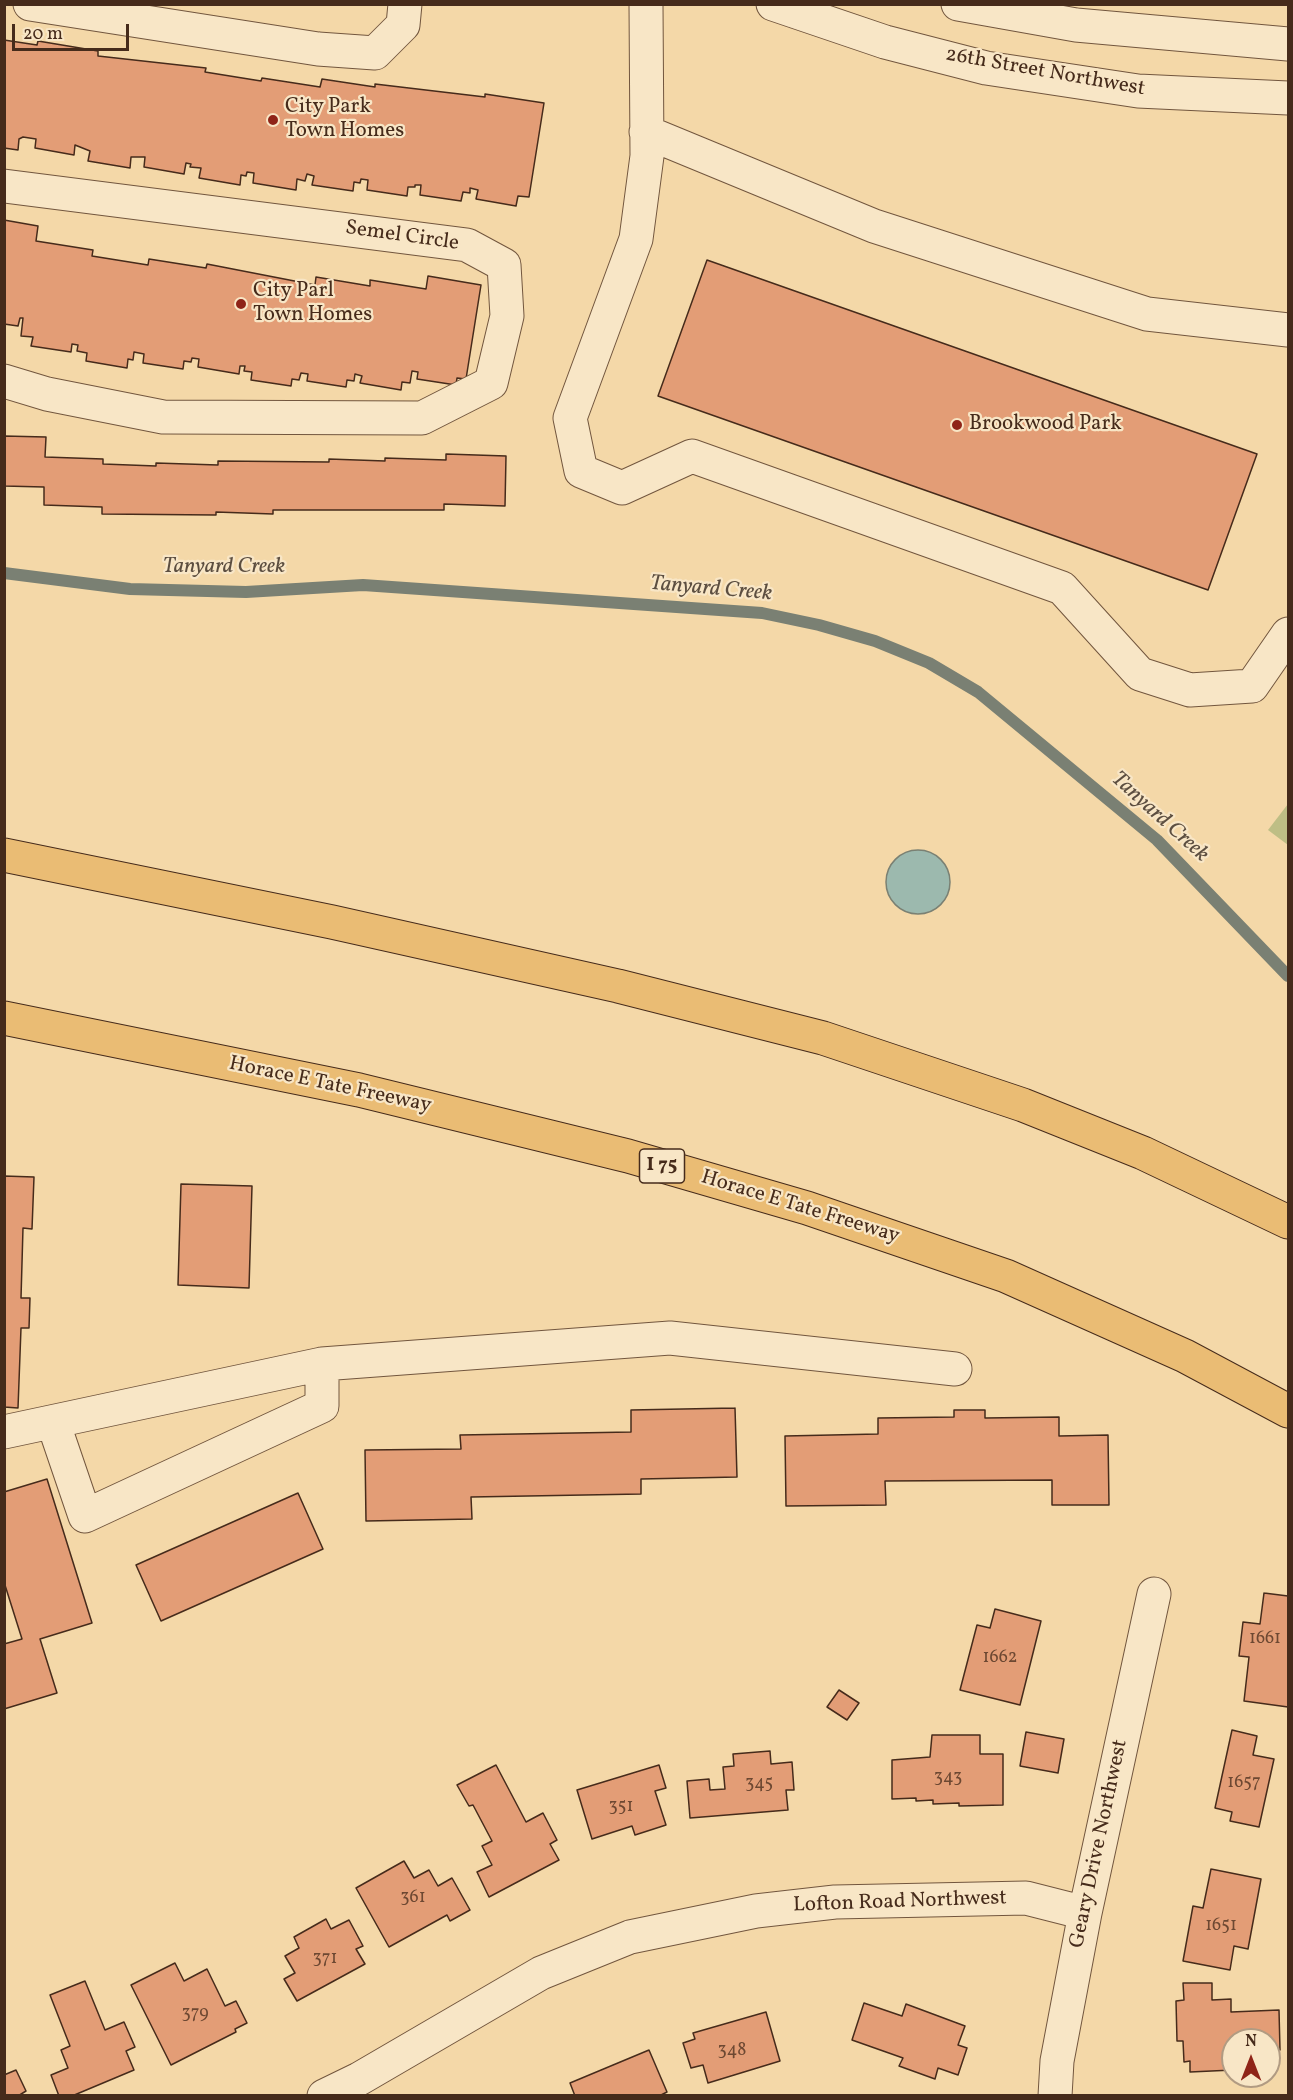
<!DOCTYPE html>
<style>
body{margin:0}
#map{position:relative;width:1293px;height:2100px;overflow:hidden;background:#f4d8a8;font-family:Vollkorn,serif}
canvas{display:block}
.frame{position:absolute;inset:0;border:6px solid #462b1b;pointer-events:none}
.north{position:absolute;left:1221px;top:2028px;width:60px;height:60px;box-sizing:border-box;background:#f8e6c6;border:2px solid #b19b82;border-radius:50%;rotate:0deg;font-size:16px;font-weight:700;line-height:24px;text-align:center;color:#462b1b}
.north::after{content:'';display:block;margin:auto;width:21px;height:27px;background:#8f2418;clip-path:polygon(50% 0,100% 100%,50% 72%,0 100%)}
.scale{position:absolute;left:12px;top:24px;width:117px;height:27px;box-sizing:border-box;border:3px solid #462b1b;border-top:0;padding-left:8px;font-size:18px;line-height:21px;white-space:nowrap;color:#462b1b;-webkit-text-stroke:4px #f8e6c6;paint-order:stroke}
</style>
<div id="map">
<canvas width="1293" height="2100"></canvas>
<div class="frame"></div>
<div class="north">N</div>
<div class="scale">20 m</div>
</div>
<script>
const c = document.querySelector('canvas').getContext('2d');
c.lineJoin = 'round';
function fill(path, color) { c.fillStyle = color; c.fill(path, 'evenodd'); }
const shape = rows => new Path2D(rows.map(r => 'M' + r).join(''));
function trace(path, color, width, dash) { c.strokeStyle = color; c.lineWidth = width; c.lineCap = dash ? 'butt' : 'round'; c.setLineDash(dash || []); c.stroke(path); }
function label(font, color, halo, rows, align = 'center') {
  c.font = font + ' Vollkorn,serif'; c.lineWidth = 4.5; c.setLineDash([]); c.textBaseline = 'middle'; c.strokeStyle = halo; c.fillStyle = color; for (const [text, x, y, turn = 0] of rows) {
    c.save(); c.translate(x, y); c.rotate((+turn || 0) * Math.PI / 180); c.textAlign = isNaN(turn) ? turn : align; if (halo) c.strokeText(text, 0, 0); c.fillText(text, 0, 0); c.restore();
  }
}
fill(shape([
 [1288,804,1288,845,1268,830]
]), '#bebe85');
const water = shape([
 '886 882a32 32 0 1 1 64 0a32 32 0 1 1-64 0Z'
]);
fill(water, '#9cb9ae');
trace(water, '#7a8073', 1.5);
trace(shape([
 [4,573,130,589,246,592,363,585,762,613,819,625,875,641,929,663,978,692,1157,840,1288,976]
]), '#7a8073', 12);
const building = shape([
 [4,40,37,45,38,41,98,51,98,56,206,68,205,72,261,81,262,78,320,87,322,79,375,87,375,84,485,97,485,94,544,103,529,197,518,196,516,206,476,199,478,190,470,188,470,193,463,192,461,201,420,195,421,185,415,185,415,187,408,187,407,196,367,190,368,180,361,179,360,183,354,182,353,191,312,185,314,176,307,174,305,181,297,179,296,190,253,183,254,173,247,172,246,176,241,175,240,185,199,178,201,168,190,167,191,164,186,163,184,174,144,167,145,157,131,157,130,168,88,161,90,151,75,145,74,155,35,148,36,139,23,137,19,139,18,150,4,148,4,40],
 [4,220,38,226,36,241,93,250,92,256,148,265,149,259,206,268,207,264,315,285,316,277,370,286,370,280,426,289,428,276,481,285,466,379,457,378,456,385,417,379,418,372,412,371,410,383,402,382,401,390,360,383,362,376,355,374,354,381,347,380,346,387,307,381,308,374,301,373,299,380,292,379,291,386,251,380,252,372,244,371,245,366,240,366,239,374,198,367,199,359,192,358,191,362,184,361,183,369,143,363,144,354,134,352,133,360,128,359,127,368,86,361,87,353,77,351,78,345,72,344,71,352,31,346,33,337,21,336,23,318,20,318,18,326,4,324,4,220],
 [707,260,1257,454,1208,590,658,396,707,260],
 [4,436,46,437,45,457,103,459,103,464,156,466,156,463,218,465,218,461,329,462,329,459,385,461,385,458,446,460,446,454,506,456,505,506,444,504,444,510,273,510,273,514,216,512,216,515,102,514,102,507,44,505,44,487,4,486,4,436],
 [4,1176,34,1177,32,1229,23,1228,21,1298,30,1298,29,1328,21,1328,18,1408,4,1407,4,1176],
 [181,1184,252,1186,249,1288,178,1285,181,1184],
 [735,1408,737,1477,641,1479,641,1494,471,1497,472,1519,366,1521,365,1450,461,1449,460,1435,631,1432,631,1410,735,1408],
 [954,1410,985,1410,985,1418,1059,1417,1059,1436,1108,1435,1109,1505,1052,1505,1052,1480,885,1481,886,1505,786,1506,785,1436,878,1434,878,1418,954,1417,954,1410],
 [47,1479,92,1623,40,1639,57,1693,4,1709,4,1644,22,1639,4,1582,4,1492,47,1479],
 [298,1493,323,1549,161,1621,136,1565,298,1493],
 [1264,1593,1288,1596,1288,1707,1244,1701,1249,1657,1239,1656,1243,1622,1260,1624,1264,1593],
 [995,1609,1041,1621,1020,1705,960,1690,977,1625,990,1628,995,1609],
 [839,1690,859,1703,847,1720,827,1707,839,1690],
 [1232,1730,1257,1736,1253,1755,1274,1759,1259,1827,1230,1821,1232,1812,1215,1808,1232,1730],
 [1026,1732,1064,1739,1058,1773,1020,1766,1026,1732],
 [932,1735,980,1735,980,1754,1003,1754,1003,1805,959,1806,959,1803,933,1804,933,1800,916,1801,916,1798,892,1799,892,1760,930,1757,932,1735],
 [770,1751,771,1764,792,1762,794,1790,786,1790,788,1810,690,1818,687,1781,709,1779,710,1790,725,1789,723,1767,734,1766,733,1754,770,1751],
 [496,1765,526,1822,543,1813,557,1840,550,1844,559,1860,489,1897,477,1872,492,1865,482,1846,492,1841,473,1805,469,1806,457,1785,496,1765],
 [659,1765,666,1788,655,1791,666,1825,635,1835,632,1826,592,1839,577,1790,659,1765],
 [404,1861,414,1878,429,1870,438,1886,452,1878,470,1910,450,1921,447,1915,389,1947,356,1888,404,1861],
 [1211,1869,1261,1879,1248,1949,1234,1946,1230,1970,1183,1961,1193,1906,1203,1908,1211,1869],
 [326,1919,331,1929,349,1920,363,1946,356,1949,365,1964,297,2001,284,1979,295,1973,285,1956,299,1948,294,1937,326,1919],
 [175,1963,184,1981,207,1969,225,2006,236,2001,247,2023,235,2029,236,2032,171,2065,131,1985,175,1963],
 [85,1981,105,2030,124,2022,135,2047,126,2051,134,2070,72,2096,59,2096,51,2075,68,2068,61,2050,70,2046,50,1995,85,1981],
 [1183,1983,1212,1983,1212,2000,1231,1999,1231,2012,1279,2010,1280,2050,1269,2050,1269,2040,1233,2040,1233,2070,1190,2072,1190,2061,1184,2062,1183,2041,1177,2041,1176,2001,1184,2000,1183,1983],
 [864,2003,902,2016,906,2004,965,2026,958,2045,967,2048,958,2075,938,2068,935,2079,899,2066,903,2058,852,2040,864,2003],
 [766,2012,780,2061,708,2083,703,2065,691,2068,683,2043,695,2039,693,2033,766,2012],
 [649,2050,667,2092,659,2096,575,2096,570,2083,649,2050],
 [16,2070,26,2091,18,2096,4,2096,4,2075,16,2070]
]);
fill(building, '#e39d76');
trace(building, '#462b1b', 1.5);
const minor = shape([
 [30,4,318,49,375,53,403,25,405,4],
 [646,4,647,156,636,239,570,418,581,471,622,488,692,456,1062,588,1140,674,1190,690,1252,686,1288,634],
 [773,4,885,42,986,68,1138,91,1288,98],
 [958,4,1076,25,1288,44],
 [646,132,874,226,1147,314,1288,330],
 [4,186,467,245,504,265,507,316,491,383,422,418,163,417,47,394,4,381],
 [53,1422,85,1516,322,1406,322,1364],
 [4,1432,322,1364,670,1338,955,1369],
 [324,2096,359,2079,541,1973,630,1937,756,1911,835,1902,1026,1898,1085,1913],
 [1055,2096,1057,2061,1085,1913,1154,1594]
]);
const highway = shape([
 [4,855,332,922,618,986,823,1038,1023,1105,1143,1153,1288,1222],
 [4,1018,359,1090,628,1156,807,1208,1006,1276,1185,1356,1288,1411]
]);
trace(minor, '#72563e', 35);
trace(highway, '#462b1b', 35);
trace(minor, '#f8e6c6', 33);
trace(highway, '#eabc74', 33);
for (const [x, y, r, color] of [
 [273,120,6,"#8f2418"],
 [241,304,6,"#8f2418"],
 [957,425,6,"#8f2418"]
]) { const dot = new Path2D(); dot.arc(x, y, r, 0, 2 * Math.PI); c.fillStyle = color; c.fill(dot); trace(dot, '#f8e6c6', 2); }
label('18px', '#6d4832', null, [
 ["1661",1265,1640],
 ["1662",1000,1659],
 ["343",948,1779],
 ["1657",1244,1784],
 ["345",759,1785],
 ["351",621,1808],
 ["361",413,1899],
 ["1651",1221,1927],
 ["371",325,1960],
 ["379",195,2015],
 ["348",732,2052]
]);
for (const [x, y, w] of [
 [662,1166,45]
]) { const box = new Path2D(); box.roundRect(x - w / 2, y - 17, w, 34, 4.5); c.fillStyle = '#f8e6c6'; c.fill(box); trace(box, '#462b1b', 1.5); }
label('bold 20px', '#462b1b', null, [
 ["I 75",662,1166]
]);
label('21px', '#462b1b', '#f8e6c6', [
 ["26th Street Northwest",1045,73,10],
 ["Semel Circle",402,237,8],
 ["Horace E Tate Freeway",330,1086,12],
 ["Horace E Tate Freeway",800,1208,17],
 ["Geary Drive Northwest",1100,1844,-78],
 ["Lofton Road Northwest",900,1903,-2]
]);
label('21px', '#462b1b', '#f8e6c6', [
 ["City Park",285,108],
 ["Town Homes",285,132],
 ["City Parl",253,292],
 ["Town Homes",253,316],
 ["Brookwood Park",969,425]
], 'left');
label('italic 22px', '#5c4e40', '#f8e6c6', [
 ["Tanyard Creek",224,568],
 ["Tanyard Creek",711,590,5],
 ["Tanyard Creek",1159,818,42]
]);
</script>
